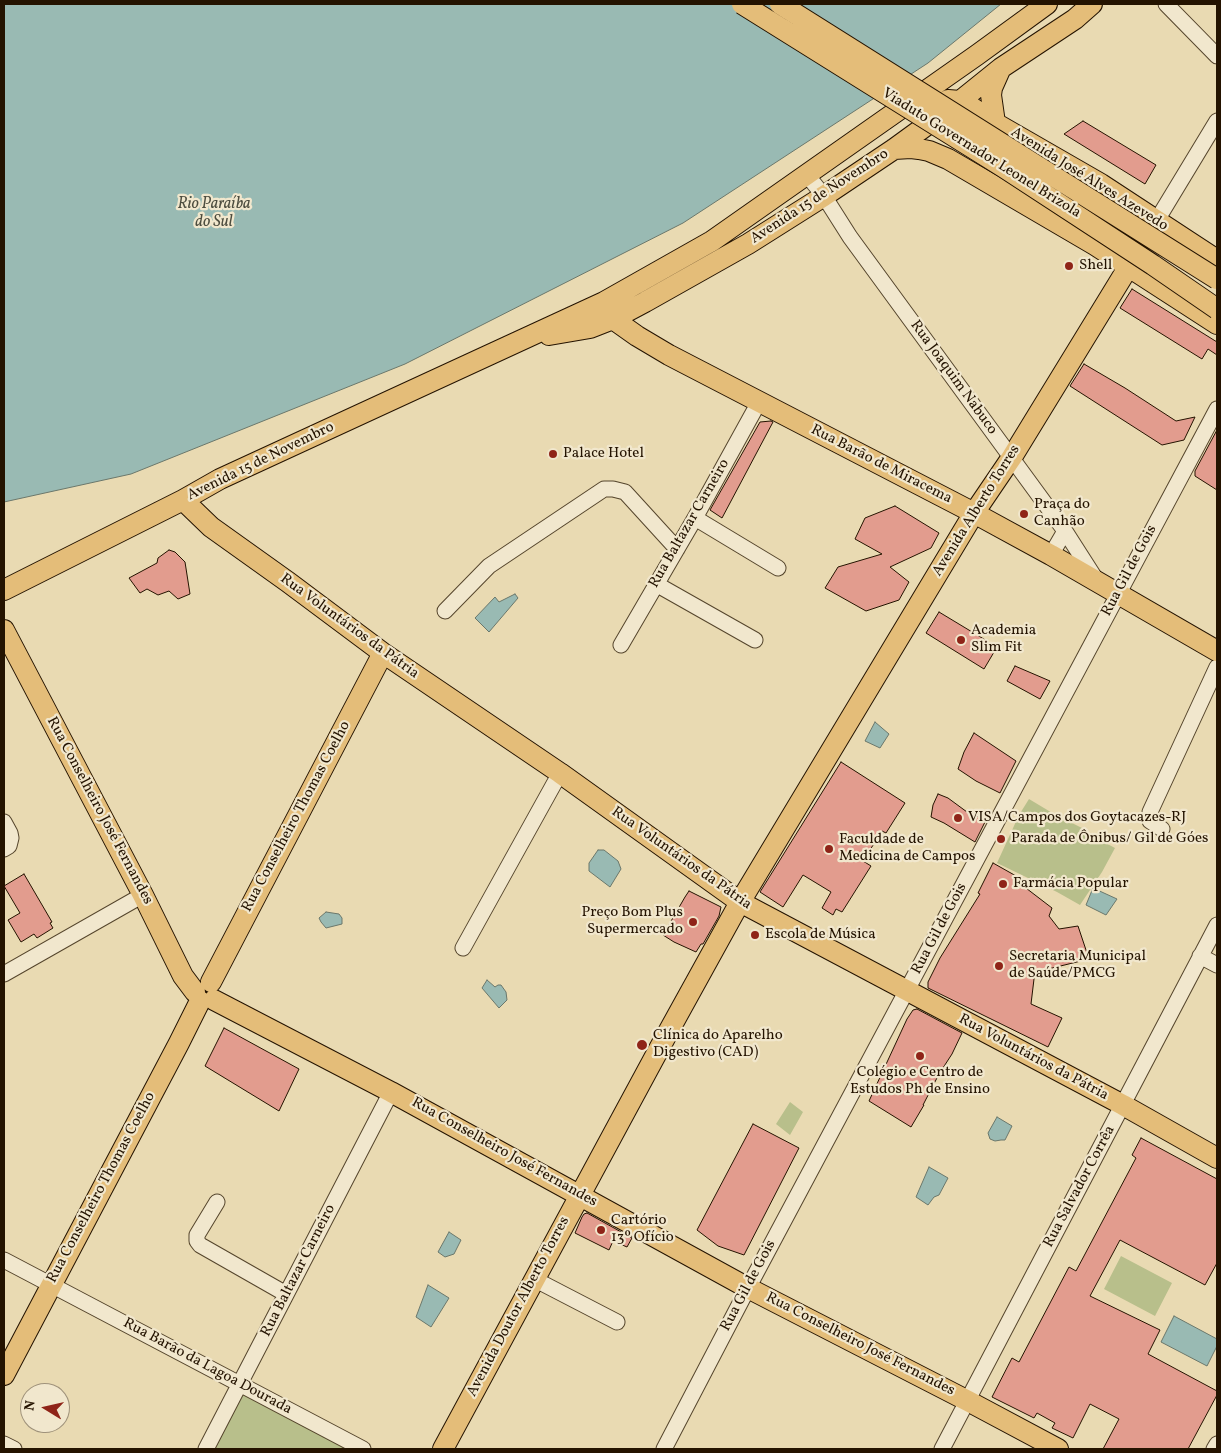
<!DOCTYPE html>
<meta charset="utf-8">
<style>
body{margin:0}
#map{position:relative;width:1221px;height:1453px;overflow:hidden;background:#e9dab2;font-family:Vollkorn,serif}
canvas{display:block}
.frame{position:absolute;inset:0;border:5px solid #241300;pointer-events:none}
.north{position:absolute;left:20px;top:1383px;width:50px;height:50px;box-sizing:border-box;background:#f1e7cd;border:1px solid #9f927b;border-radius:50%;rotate:279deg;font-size:14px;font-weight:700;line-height:20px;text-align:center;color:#241300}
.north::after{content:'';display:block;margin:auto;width:18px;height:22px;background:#8f2418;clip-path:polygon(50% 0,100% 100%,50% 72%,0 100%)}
</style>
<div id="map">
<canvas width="1221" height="1453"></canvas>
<div class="frame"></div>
<div class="north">N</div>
</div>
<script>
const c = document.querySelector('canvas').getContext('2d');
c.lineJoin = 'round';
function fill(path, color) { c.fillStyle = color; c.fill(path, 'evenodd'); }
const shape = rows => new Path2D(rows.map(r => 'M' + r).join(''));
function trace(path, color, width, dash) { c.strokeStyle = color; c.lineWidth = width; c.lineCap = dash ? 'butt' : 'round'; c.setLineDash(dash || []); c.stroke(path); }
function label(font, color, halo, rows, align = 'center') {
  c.font = font + ' Vollkorn,serif'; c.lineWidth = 4.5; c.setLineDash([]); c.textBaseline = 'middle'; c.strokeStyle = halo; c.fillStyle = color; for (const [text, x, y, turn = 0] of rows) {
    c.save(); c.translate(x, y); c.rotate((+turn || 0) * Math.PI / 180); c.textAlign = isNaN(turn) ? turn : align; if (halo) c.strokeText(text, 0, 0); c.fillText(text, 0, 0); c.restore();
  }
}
fill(shape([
 [1029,799,1054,814,1082,828,1083,831,1115,848,1102,872,1080,905,1057,892,997,863,1019,815],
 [790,1102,803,1112,790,1135,776,1124],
 [1121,1256,1172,1283,1155,1316,1104,1289],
 [242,1392,348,1449,212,1449]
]), '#b8bf8b');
const water = shape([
 [4,4,1001,4,928,63,683,223,405,364,131,474,4,502,4,4],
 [515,594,518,598,489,632,475,618,495,597,499,602,515,594],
 [875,722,889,734,880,748,865,741,875,722],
 [598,850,604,850,618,861,621,869,610,887,589,871,589,863,598,850],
 [1093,888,1117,899,1106,915,1086,905,1093,888],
 [326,912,339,914,342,918,342,924,326,928,321,922,319,918,326,912],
 [487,980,495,987,498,985,501,985,506,992,507,1000,499,1008,482,988,487,980],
 [997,1117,1012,1126,1005,1140,1001,1140,995,1141,990,1139,988,1133,997,1117],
 [929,1167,948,1178,939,1195,934,1197,928,1205,916,1197,929,1167],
 [449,1232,461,1240,454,1254,445,1257,438,1252,449,1232],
 [428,1285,449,1298,431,1327,416,1317,428,1285],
 [1174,1316,1217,1339,1217,1346,1207,1366,1161,1342,1174,1316]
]);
fill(water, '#99bab3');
trace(water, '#6a776b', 1);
const building = shape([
 [1083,121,1156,165,1145,184,1064,134,1083,121],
 [1132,289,1217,342,1217,355,1208,349,1202,359,1120,308,1132,289],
 [1084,364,1125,388,1176,421,1195,417,1184,440,1162,445,1070,386,1084,364],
 [771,421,773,422,722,518,710,510,760,422,771,421],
 [1217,430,1217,490,1195,476,1195,471,1217,430],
 [895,506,939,533,931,548,890,567,909,582,899,600,866,611,825,588,838,567,882,554,855,539,865,518,895,506],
 [169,550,175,552,185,562,190,594,178,599,169,591,158,595,147,589,140,593,129,578,157,563,158,558,169,550],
 [939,612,997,647,984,669,926,633,939,612],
 [1015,666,1050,681,1040,699,1007,681,1015,666],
 [974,733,1016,761,1000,793,976,781,958,769,964,752,974,733],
 [841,762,905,803,886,833,882,831,863,861,871,866,842,912,836,909,833,915,822,908,831,892,803,875,783,907,760,892,841,762],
 [938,794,948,798,967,812,986,820,975,842,944,823,931,817,933,805,938,794],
 [993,863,1025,881,1022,885,1052,908,1049,916,1059,929,1078,926,1089,959,1036,972,1034,979,1031,1004,1062,1018,1048,1047,928,988,928,982,940,958,980,894,978,893,993,863],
 [24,874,52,922,50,923,53,928,37,938,34,934,21,942,8,920,20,913,4,886,24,874],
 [689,891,721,907,719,916,703,944,701,944,696,952,674,942,663,935,685,897,689,891],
 [917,1009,962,1033,952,1054,939,1074,923,1105,924,1105,911,1127,869,1101,907,1019,913,1010,917,1009],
 [224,1028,299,1069,279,1111,205,1066,224,1028],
 [753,1124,799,1148,744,1255,718,1246,697,1230,753,1124],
 [1141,1138,1217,1179,1217,1263,1205,1285,1120,1240,1090,1296,1160,1330,1148,1354,1217,1391,1217,1395,1188,1449,1103,1449,1119,1419,1090,1404,1073,1438,1052,1428,1055,1423,1037,1413,1034,1418,992,1397,1012,1358,1019,1362,1069,1267,1076,1271,1136,1158,1132,1155,1141,1138],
 [587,1213,632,1238,627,1247,613,1241,609,1250,575,1233,582,1217,584,1214,587,1213]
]);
fill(building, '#e29c8e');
trace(building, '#241300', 1);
const minor = shape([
 [1166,4,1217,56],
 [807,175,824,196,850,237,1065,531,1097,581],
 [1131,263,1217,121],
 [695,518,778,568],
 [1051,555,1065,531],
 [656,584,755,640],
 [445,611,489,566,604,489,613,489,625,492,677,549],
 [621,645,695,518,759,402],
 [4,822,10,833,11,838,9,846,4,849],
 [1162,829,1150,821,1150,812,1217,667],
 [463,948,560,773],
 [1200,956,1217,965],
 [4,974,143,895],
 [217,1202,197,1235,197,1241,200,1245,286,1294],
 [4,1260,363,1449],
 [534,1279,617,1322],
 [4,1444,14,1449],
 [206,1449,391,1092],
 [664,1449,748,1288,1217,409],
 [942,1449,1217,925],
 [1214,1449,1217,1444]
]);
const major = shape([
 [948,100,960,101,970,106,995,123,1101,184,1217,260],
 [995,123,991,95,992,88,1000,70],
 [894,149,911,148,919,149,929,151,948,159,1095,245,1217,324],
 [604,302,613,319,637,336,669,355,974,513,1051,555,1217,651],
 [549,335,590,328,613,319,645,302,748,244,824,196,894,149,960,101,1001,68,1075,19,1092,4],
 [183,500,211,527,288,582,383,653,560,773,740,902,1123,1105,1217,1158],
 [4,590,183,500,220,479,604,302,712,241,977,55,1047,4],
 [4,630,143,895,183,976,195,992],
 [211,982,383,653],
 [214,1000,391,1092,748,1288,968,1401,1058,1449],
 [4,1375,179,1043,200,1001],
 [443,1449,666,1036,740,902,974,513,1012,457,1129,266]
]);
trace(minor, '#55452c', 17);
trace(major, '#241300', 22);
trace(minor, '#f1e7cd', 15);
trace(major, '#e4bd79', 20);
const majorBridge = shape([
 [742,4,1003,167,1153,265,1217,309],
 [780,4,1217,279]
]);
trace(majorBridge, '#241300', 22, []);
trace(majorBridge, '#e4bd79', 20);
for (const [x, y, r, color] of [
 [1069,266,5,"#8f2418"],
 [553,454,5,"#8f2418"],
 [1024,514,5,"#8f2418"],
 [961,640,5,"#8f2418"],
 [958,818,5,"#8f2418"],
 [1001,839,5,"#8f2418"],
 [829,849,5,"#8f2418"],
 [1003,884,5,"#8f2418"],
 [693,922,5,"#8f2418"],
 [755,935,5,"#8f2418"],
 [999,966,5,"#8f2418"],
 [642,1045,6,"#8f2418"],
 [920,1056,5,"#8f2418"],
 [601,1230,5,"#8f2418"]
]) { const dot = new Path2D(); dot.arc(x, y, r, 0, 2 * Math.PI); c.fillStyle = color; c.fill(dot); trace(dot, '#f1e7cd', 2); }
label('15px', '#241300', '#f1e7cd', [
 ["Viaduto Governador Leonel Brizola",981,154,32],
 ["Avenida José Alves Azevedo",1089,180,32],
 ["Avenida 15 de Novembro",820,197,-33],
 ["Rua Joaquim Nabuco",953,378,54],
 ["Avenida 15 de Novembro",261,462,-26],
 ["Rua Barão de Miracema",881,465,27],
 ["Avenida Alberto Torres",977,511,-58],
 ["Rua Baltazar Carneiro",690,524,-60],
 ["Rua Gil de Gois",1130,571,-62],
 ["Rua Voluntários da Pátria",349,627,36],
 ["Rua Conselheiro José Fernandes",99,811,62],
 ["Rua Conselheiro Thomas Coelho",297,817,-62],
 ["Rua Voluntários da Pátria",681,859,35],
 ["Rua Gil de Gois",940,929,-62],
 ["Rua Voluntários da Pátria",1033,1058,28],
 ["Rua Conselheiro José Fernandes",504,1153,29],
 ["Rua Salvador Corrêa",1080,1187,-62],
 ["Rua Conselheiro Thomas Coelho",102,1188,-62],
 ["Rua Baltazar Carneiro",299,1271,-63],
 ["Rua Gil de Gois",749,1286,-62],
 ["Avenida Doutor Alberto Torres",519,1307,-62],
 ["Rua Conselheiro José Fernandes",860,1345,27],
 ["Rua Barão da Lagoa Dourada",207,1367,28]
]);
label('15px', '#241300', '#f1e7cd', [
 ["Shell",1079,266],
 ["Palace Hotel",563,454],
 ["Praça do",1034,505],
 ["Canhão",1034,522],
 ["Academia",971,631],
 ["Slim Fit",971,648],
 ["VISA/Campos dos Goytacazes-RJ",968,818],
 ["Parada de Ônibus/ Gil de Góes",1011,839],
 ["Faculdade de",839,840],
 ["Medicina de Campos",839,857],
 ["Farmácia Popular",1013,884],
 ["Preço Bom Plus",683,913,"right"],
 ["Supermercado",683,930,"right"],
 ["Escola de Música",765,935],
 ["Secretaria Municipal",1009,957],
 ["de Saúde/PMCG",1009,974],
 ["Clínica do Aparelho",653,1036],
 ["Digestivo (CAD)",653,1053],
 ["Colégio e Centro de",920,1073,"center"],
 ["Estudos Ph de Ensino",920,1090,"center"],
 ["Cartório",611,1221],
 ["13º Ofício",611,1238]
], 'left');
label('italic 16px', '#4d4d3f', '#f1e7cd', [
 ["Rio Paraíba",214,205],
 ["do Sul",214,223]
]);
</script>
